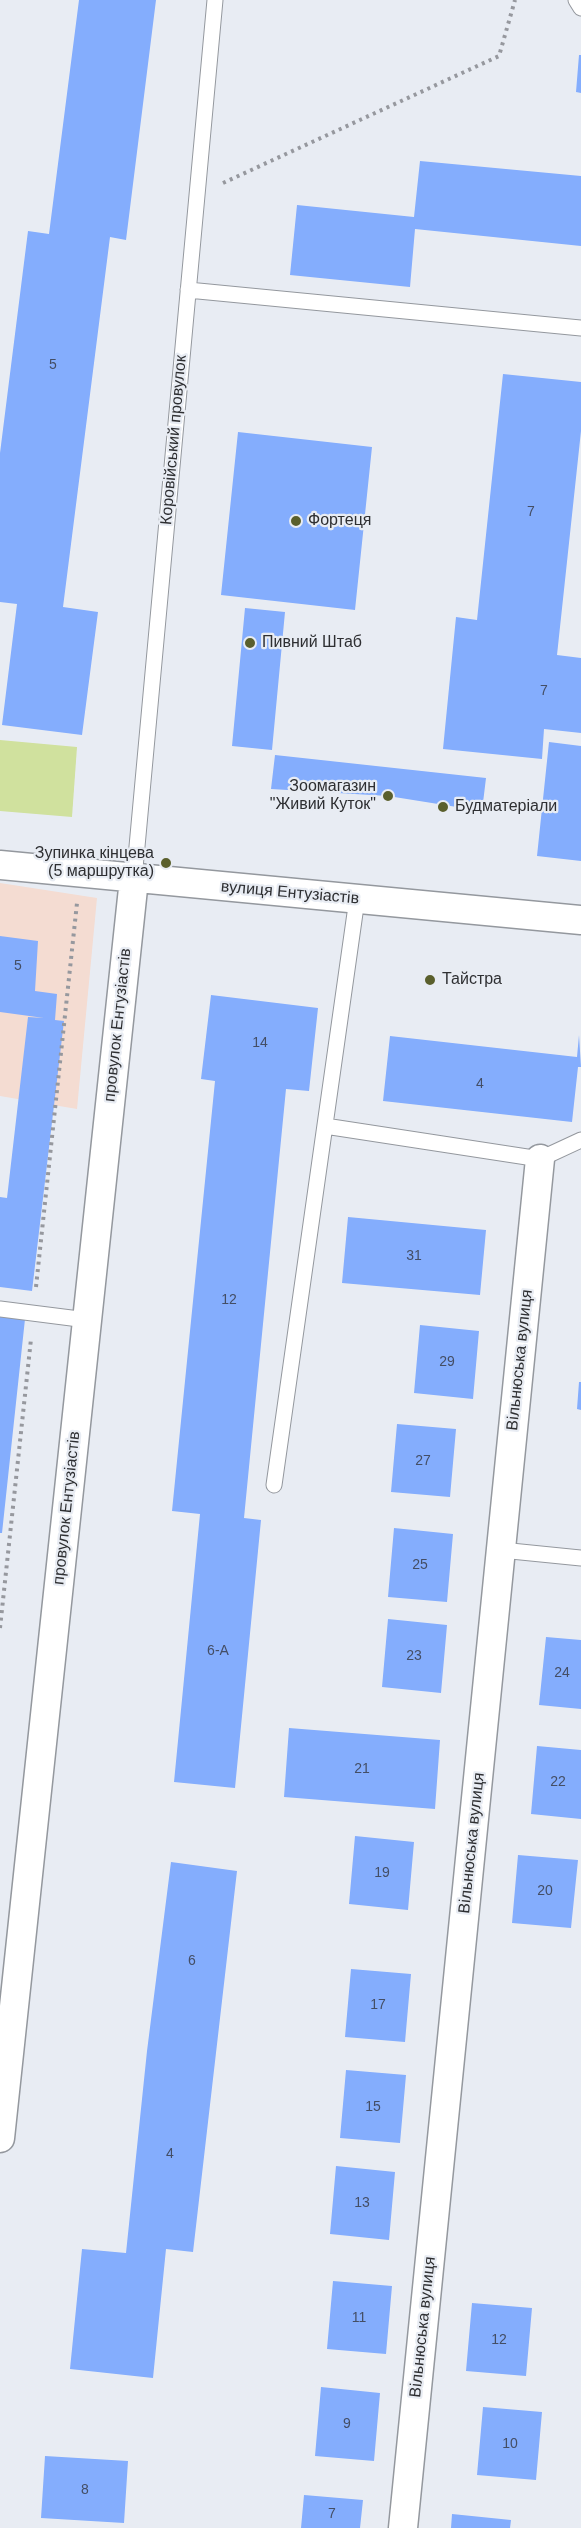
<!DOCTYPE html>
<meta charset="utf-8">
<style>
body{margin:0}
canvas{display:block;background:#e8ecf3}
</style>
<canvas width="581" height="2528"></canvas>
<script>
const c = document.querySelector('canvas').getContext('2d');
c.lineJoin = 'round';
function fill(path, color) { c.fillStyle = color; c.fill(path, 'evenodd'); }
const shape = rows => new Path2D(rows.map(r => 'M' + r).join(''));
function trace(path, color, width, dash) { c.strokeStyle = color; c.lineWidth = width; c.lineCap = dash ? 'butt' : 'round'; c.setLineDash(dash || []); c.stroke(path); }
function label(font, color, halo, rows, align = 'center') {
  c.font = font + ' Helvetica,sans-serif'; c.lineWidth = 4.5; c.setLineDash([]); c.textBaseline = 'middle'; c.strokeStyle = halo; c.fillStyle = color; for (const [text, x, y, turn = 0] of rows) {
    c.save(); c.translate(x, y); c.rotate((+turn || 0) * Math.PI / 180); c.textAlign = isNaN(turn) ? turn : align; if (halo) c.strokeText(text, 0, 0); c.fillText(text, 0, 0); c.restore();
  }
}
fill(shape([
 [0,883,97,898,77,1109,0,1096]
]), '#f4dcd2');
fill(shape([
 [0,740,77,747,72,817,0,811]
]), '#d0e19e');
fill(shape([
 [79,0,156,0,126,240,110,237,63,607,98,612,82,735,2,725,17,604,0,602,0,453,28,231,49,234],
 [579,55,581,55,581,93,576,92],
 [420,161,581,176,581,246,415,229,410,287,290,275,297,205,414,217],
 [503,374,581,382,581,431,557,655,581,658,581,733,544,729,542,759,443,749,456,617,477,620],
 [238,432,372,447,355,610,221,595],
 [245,608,285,612,272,750,232,746],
 [549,742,581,746,581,861,537,856],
 [275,755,486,778,482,811,388,796,271,789],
 [0,936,38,941,35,991,57,994,55,1020,64,1021,32,1291,0,1287,0,1197,7,1198,28,1017,44,1018,0,1012],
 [211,995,318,1008,309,1091,286,1089,244,1518,261,1520,235,1788,174,1782,200,1514,172,1511,215,1081,201,1079],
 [579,1035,581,1067,578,1067,572,1122,383,1101,390,1036,577,1057],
 [348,1217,486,1230,480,1295,342,1283],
 [0,1316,25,1319,2,1533,0,1533],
 [420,1325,479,1331,473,1399,414,1393],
 [579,1382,581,1382,581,1410,577,1409],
 [397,1424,456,1429,450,1497,391,1492],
 [394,1528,453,1534,447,1602,388,1597],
 [388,1619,447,1625,441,1693,382,1687],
 [546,1637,581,1640,581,1709,539,1705],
 [289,1728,440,1740,435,1809,284,1797],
 [537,1746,581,1750,581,1819,531,1814],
 [355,1836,414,1842,408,1910,349,1904],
 [518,1855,578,1860,571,1928,512,1923],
 [171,1862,237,1871,193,2252,166,2249,153,2378,70,2369,82,2249,126,2253,147,2051],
 [351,1969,411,1974,405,2042,345,2037],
 [346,2070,406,2075,400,2143,340,2138],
 [336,2166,395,2172,389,2240,330,2234],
 [333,2281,392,2286,386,2354,327,2349],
 [472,2303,532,2308,526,2376,466,2371],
 [321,2387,380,2393,374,2461,315,2456],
 [483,2407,542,2412,536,2480,477,2475],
 [45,2456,128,2461,124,2523,41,2518],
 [304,2495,363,2500,360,2528,301,2528],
 [452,2514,511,2520,510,2528,451,2528]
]), '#84adfd');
const service = shape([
 [576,0,581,8],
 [188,290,581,328],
 [134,879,215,0],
 [325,1126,540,1159,581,1140],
 [0,1309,87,1320],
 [274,1485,357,899],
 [501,1550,581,1558]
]);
const minor = shape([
 [0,865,581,920],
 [0,2138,134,879],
 [403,2528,540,1159]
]);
trace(service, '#94989e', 17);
trace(minor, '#94989e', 31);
trace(shape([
 [223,183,499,56,515,0],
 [36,1287,77,903],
 [0,1628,31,1339]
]), '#96989e', 4, [3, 4.5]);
trace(service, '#fff', 15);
trace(minor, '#fff', 28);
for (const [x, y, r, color] of [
 [296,521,6,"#5a5f2c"],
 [250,643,6,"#5a5f2c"],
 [388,796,6,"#5a5f2c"],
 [443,807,6,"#5a5f2c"],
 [166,863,6,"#5a5f2c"],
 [430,980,6,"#5a5f2c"]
]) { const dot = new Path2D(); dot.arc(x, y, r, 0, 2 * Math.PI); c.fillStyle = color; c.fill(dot); trace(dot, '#e8ecf3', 2); }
label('14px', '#444e65', null, [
 ["5",53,365],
 ["7",531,512],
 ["7",544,691],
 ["5",18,966],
 ["14",260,1043],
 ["4",480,1084],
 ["31",414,1256],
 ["12",229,1300],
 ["29",447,1362],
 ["27",423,1461],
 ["25",420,1565],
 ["6-А",218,1651],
 ["23",414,1656],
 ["24",562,1673],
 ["21",362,1769],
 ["22",558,1782],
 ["19",382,1873],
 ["20",545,1891],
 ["6",192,1961],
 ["17",378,2005],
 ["15",373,2107],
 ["4",170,2154],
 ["13",362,2203],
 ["11",359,2318],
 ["12",499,2340],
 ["9",347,2424],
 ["10",510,2444],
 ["8",85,2490],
 ["7",332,2514]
]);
label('16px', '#2e2f32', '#e8ecf3', [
 ["Коровійський провулок",174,440,-85],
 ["вулиця Ентузіастів",290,893,5],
 ["провулок Ентузіастів",118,1025,-84],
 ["Вільнюська вулиця",520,1360,-84],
 ["провулок Ентузіастів",67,1508,-84],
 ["Вільнюська вулиця",472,1843,-84],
 ["Вільнюська вулиця",423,2327,-84]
]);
label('16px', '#2e2f32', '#e8ecf3', [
 ["Фортеця",308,521],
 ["Пивний Штаб",262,643],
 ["Зоомагазин",376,787,"right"],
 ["\"Живий Куток\"",376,805,"right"],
 ["Будматеріали",455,807],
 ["Зупинка кінцева",154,854,"right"],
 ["(5 маршрутка)",154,872,"right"],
 ["Тайстра",442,980]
], 'left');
</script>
